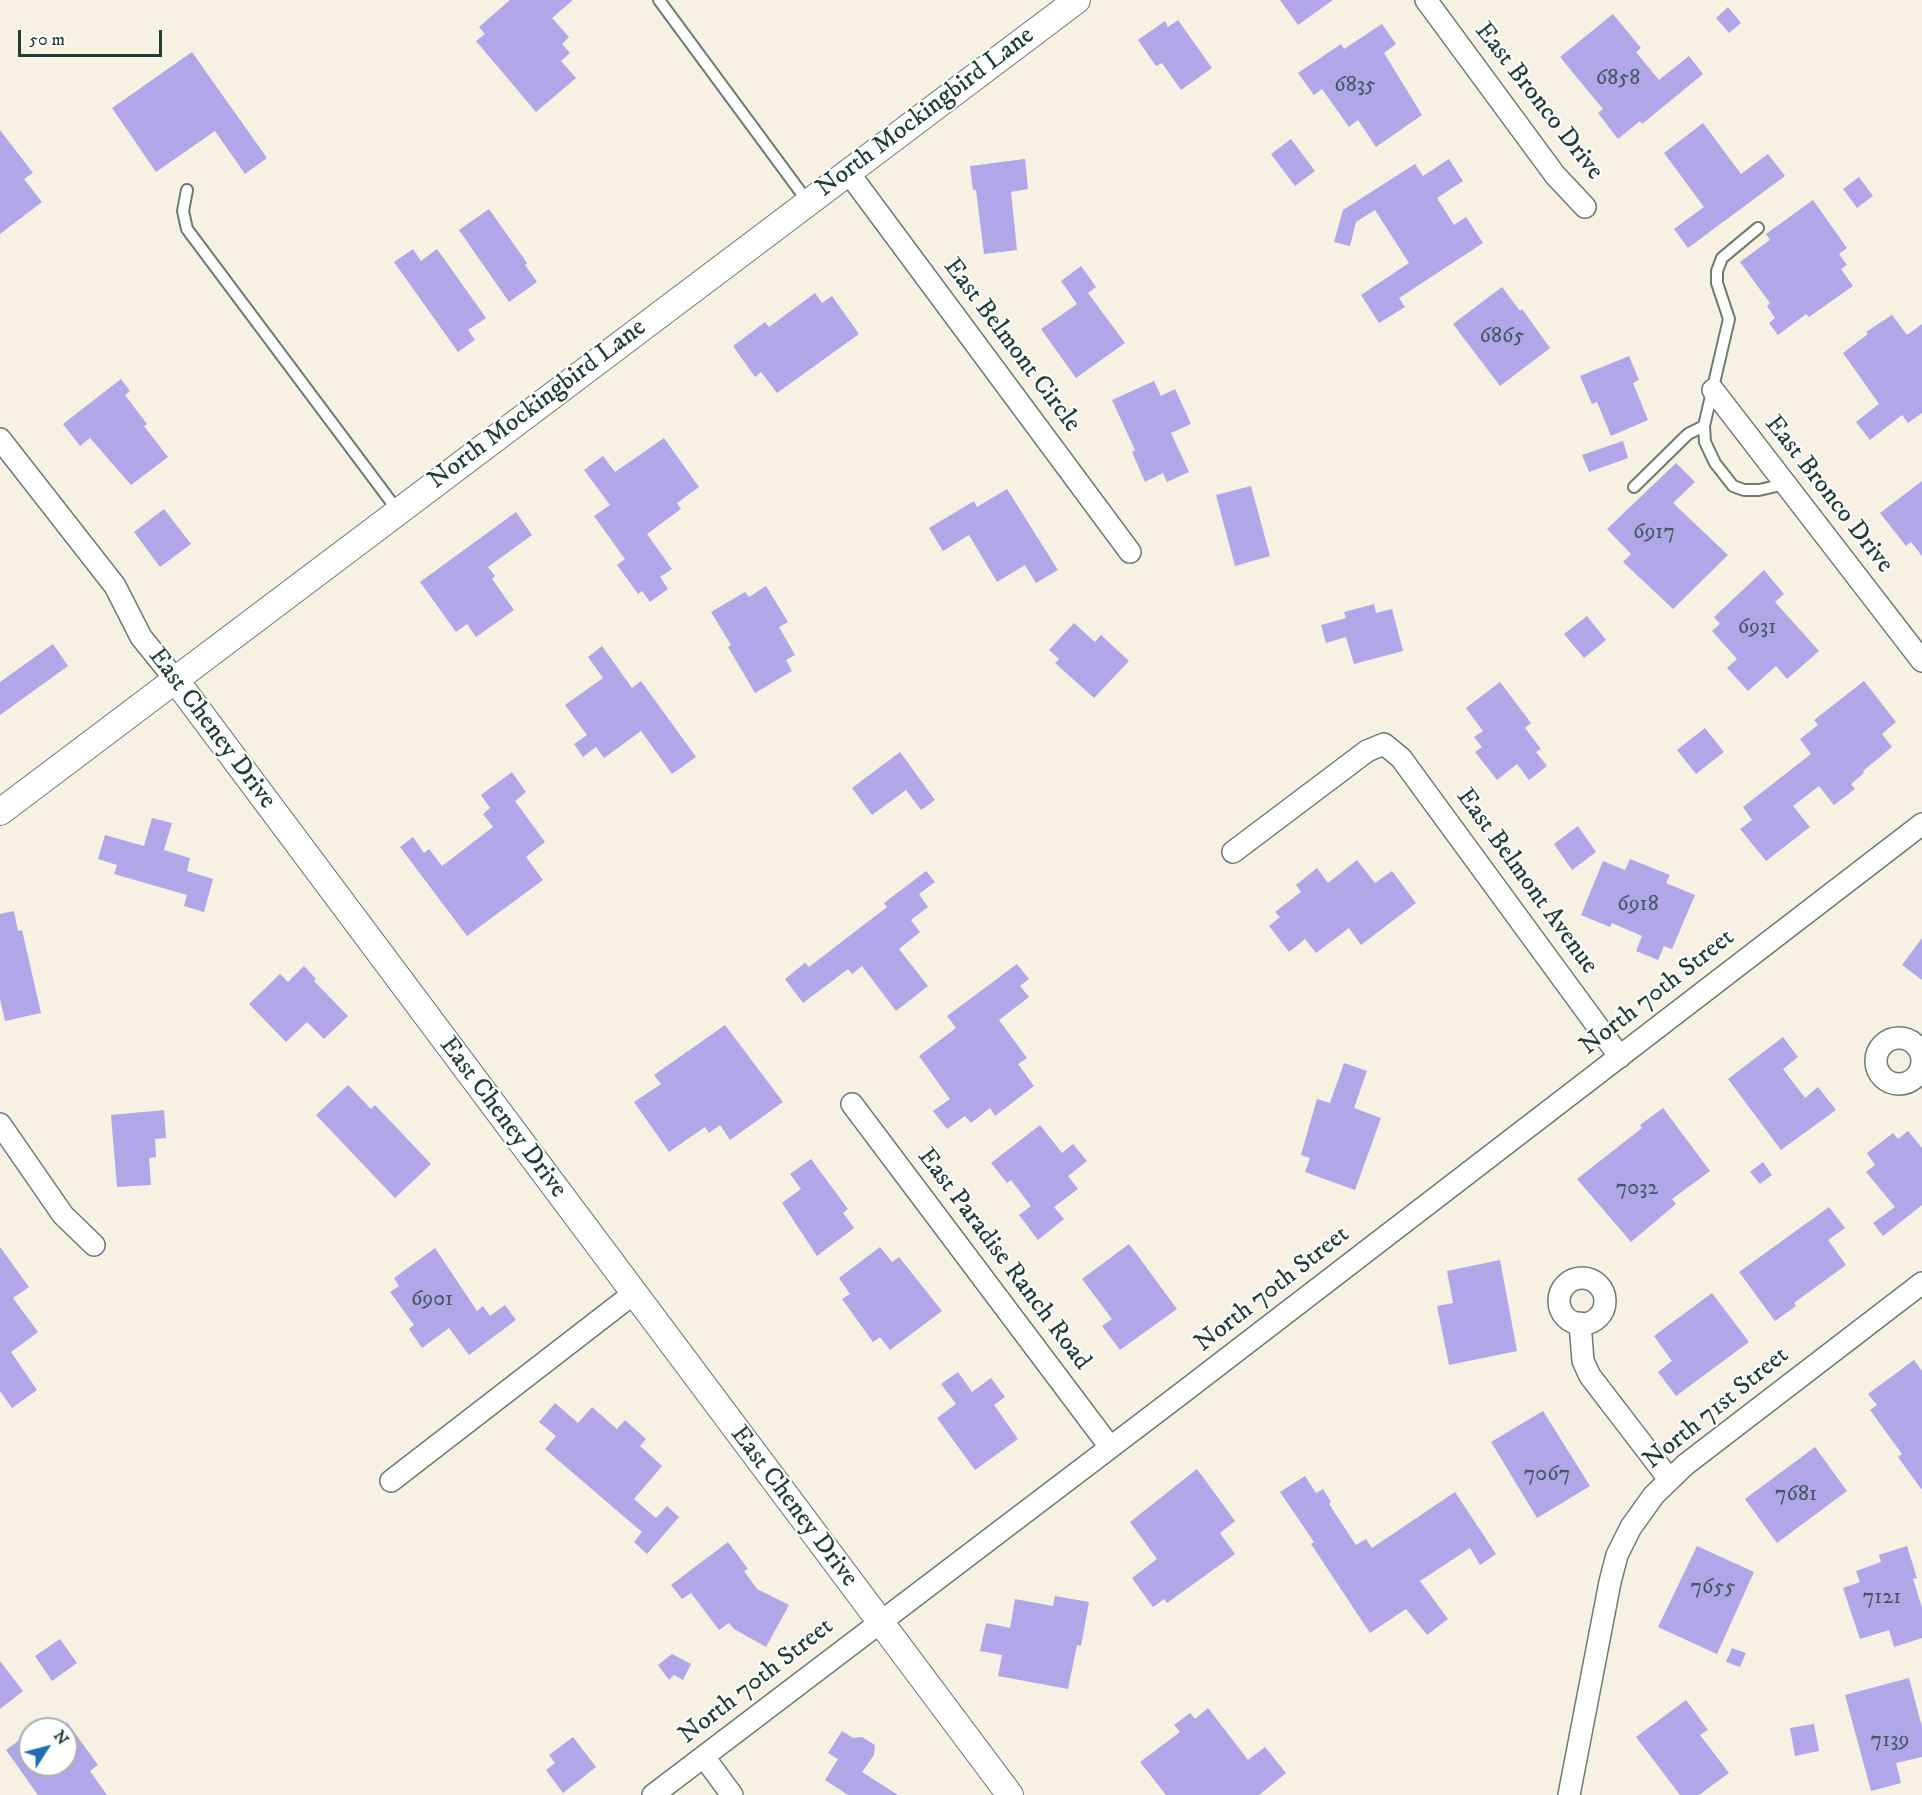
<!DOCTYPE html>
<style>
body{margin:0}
#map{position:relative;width:1922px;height:1795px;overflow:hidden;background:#f7f1e3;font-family:"IM FELL DW Pica",serif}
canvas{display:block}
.north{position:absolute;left:18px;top:1717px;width:60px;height:60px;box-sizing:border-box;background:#fff;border:2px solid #a5b1ae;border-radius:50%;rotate:54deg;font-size:16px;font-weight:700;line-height:24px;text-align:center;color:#1f3d34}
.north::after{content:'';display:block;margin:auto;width:21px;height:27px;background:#1f6fb2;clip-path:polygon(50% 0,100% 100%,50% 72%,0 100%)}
.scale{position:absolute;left:18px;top:30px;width:144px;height:27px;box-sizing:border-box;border:3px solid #1f3d34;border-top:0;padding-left:8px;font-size:18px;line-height:21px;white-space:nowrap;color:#1f3d34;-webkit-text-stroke:4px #fff;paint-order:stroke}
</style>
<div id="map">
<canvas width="1922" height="1795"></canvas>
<div class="north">N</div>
<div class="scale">50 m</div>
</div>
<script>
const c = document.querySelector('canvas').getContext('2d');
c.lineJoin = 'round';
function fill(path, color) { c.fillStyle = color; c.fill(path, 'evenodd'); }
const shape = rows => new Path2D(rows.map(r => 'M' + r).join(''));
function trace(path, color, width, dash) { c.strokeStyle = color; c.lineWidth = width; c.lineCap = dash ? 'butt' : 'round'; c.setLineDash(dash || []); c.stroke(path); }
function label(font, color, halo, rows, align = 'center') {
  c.font = font + ' "IM FELL DW Pica",serif'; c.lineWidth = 4.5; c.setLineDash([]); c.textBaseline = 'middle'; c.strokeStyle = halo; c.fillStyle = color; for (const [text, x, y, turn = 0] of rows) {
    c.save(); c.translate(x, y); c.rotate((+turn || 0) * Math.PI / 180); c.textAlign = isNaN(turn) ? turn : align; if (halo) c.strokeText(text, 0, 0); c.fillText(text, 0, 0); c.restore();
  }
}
fill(shape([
 [510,0,573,0,552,18,569,37,562,44,570,53,561,61,576,78,536,112,476,41,485,34,479,27],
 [1280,0,1333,0,1298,25],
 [1728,7,1741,23,1729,33,1716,18],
 [1613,14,1641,48,1636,52,1659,80,1689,56,1703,74,1642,124,1640,121,1618,139,1598,113,1603,109,1560,57],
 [1178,20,1212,68,1181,90,1162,63,1156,66,1138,40,1165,21,1168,27],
 [1382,24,1396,44,1384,53,1422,115,1376,147,1358,120,1349,127,1322,89,1314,95,1298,73,1341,44,1344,49],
 [192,52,267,158,245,174,215,131,156,172,112,108],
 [1703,123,1741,174,1768,154,1785,176,1688,248,1674,229,1704,207,1664,153],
 [0,130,33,173,24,179,42,202,0,234],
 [1291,139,1315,171,1295,186,1271,154],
 [1025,159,1028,189,1011,192,1017,250,984,254,976,190,973,190,970,166],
 [1449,159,1463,181,1437,198,1454,225,1466,217,1483,243,1399,298,1405,307,1379,323,1361,295,1409,263,1375,210,1356,222,1350,246,1334,242,1343,210,1415,164,1423,176],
 [1859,177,1873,196,1857,208,1843,189],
 [1813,200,1847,248,1839,254,1847,265,1841,269,1853,286,1809,317,1806,314,1778,335,1769,323,1775,318,1767,306,1770,303,1740,262,1770,240,1766,234],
 [489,209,527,263,525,265,537,282,509,302,459,230],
 [413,249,421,261,437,249,486,318,468,330,475,340,458,352,394,262],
 [1081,266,1096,287,1088,293,1125,343,1076,378,1041,329,1077,304,1061,281],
 [1502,287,1520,311,1522,309,1550,348,1500,386,1453,324],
 [815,293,822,303,832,296,859,334,777,393,761,372,755,377,733,346,765,322,769,327],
 [1892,315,1907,335,1922,324,1922,413,1908,423,1902,415,1870,440,1856,422,1879,404,1843,353,1868,334,1866,332],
 [1629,356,1639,380,1633,383,1648,420,1611,436,1597,402,1592,404,1580,376],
 [121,379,130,391,125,395,147,424,144,426,168,457,131,485,90,438,80,446,63,424],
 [1154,381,1161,396,1175,389,1191,424,1171,433,1189,472,1167,482,1163,473,1145,482,1132,452,1135,450,1112,400],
 [664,438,699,487,677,503,681,509,647,534,672,569,660,577,668,589,650,602,642,591,638,594,617,565,625,559,594,516,610,505,584,470,603,456,615,472],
 [1623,441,1628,458,1589,472,1582,455],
 [1676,463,1695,482,1673,503,1728,555,1673,609,1623,562,1631,554,1607,529],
 [1922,481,1922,556,1911,542,1906,546,1880,513],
 [1251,486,1270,556,1235,566,1216,495],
 [1007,489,1058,570,1036,583,1025,565,997,582,969,535,943,551,929,528,974,501,977,507],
 [164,509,191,544,160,567,134,532],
 [516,512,532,535,488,567,495,576,492,579,514,610,476,637,467,624,456,632,420,582],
 [1764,570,1784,594,1775,602,1819,651,1787,679,1776,666,1748,691,1727,668,1737,659,1712,631,1720,624,1714,617],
 [766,586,788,622,779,627,795,655,786,660,792,671,755,693,728,647,731,645,711,612,745,592,749,597],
 [1374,604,1376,613,1392,609,1403,651,1354,664,1346,637,1326,643,1321,625,1346,618,1344,612],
 [1587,616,1606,640,1584,658,1564,634],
 [1074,623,1095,642,1101,635,1129,661,1094,698,1055,663,1059,659,1049,650],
 [53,644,68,666,0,715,0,682],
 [602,646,632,688,641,681,696,757,672,774,641,731,604,758,596,747,583,757,574,744,587,735,565,705,603,678,588,657],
 [1864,681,1896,722,1882,734,1892,747,1863,771,1864,773,1851,784,1855,789,1834,805,1819,786,1793,806,1810,827,1766,861,1740,829,1752,820,1743,807,1811,754,1800,739,1818,725,1814,720],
 [1500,682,1531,723,1525,728,1541,749,1536,752,1547,766,1529,780,1517,764,1497,780,1475,752,1482,747,1474,737,1483,731,1466,708],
 [1705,728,1724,752,1696,774,1677,750],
 [900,752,935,800,921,810,906,790,872,815,852,788],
 [512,772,526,792,515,801,545,842,526,857,543,880,467,936,400,847,413,837,424,853,429,849,442,866,493,827,483,814,490,808,481,795],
 [152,818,172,823,164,850,190,858,187,871,213,879,204,912,184,906,187,895,114,874,117,865,98,859,105,835,144,846],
 [1578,826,1596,852,1572,870,1554,844],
 [1630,859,1670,875,1666,883,1695,895,1672,949,1664,946,1658,960,1636,951,1642,936,1612,923,1610,927,1581,915,1603,861,1625,870],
 [1357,860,1375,883,1392,871,1416,903,1361,945,1349,928,1316,953,1305,939,1289,952,1269,926,1280,917,1275,912,1301,892,1296,885,1317,868,1328,883],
 [926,871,935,882,919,894,928,907,911,920,920,932,899,949,928,986,896,1011,862,966,852,974,848,969,803,1003,785,979,805,963,809,967,887,907,884,903],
 [14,911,18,931,22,930,41,1013,5,1021,0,999,0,914],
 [1922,938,1922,980,1902,965],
 [1017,964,1029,979,1020,986,1029,997,999,1020,1027,1058,1018,1064,1034,1086,995,1116,990,1108,971,1123,965,1116,947,1129,933,1111,950,1099,919,1056,956,1028,947,1016],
 [304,966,316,979,314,981,348,1016,324,1039,307,1022,286,1042,249,1004,280,974,288,982],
 [725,1025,783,1102,730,1140,720,1125,709,1133,705,1127,669,1152,634,1102,661,1084,654,1075],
 [1783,1037,1798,1057,1783,1069,1805,1098,1818,1087,1836,1110,1781,1150,1728,1079],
 [1344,1063,1367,1071,1354,1108,1381,1118,1355,1190,1305,1172,1310,1158,1301,1155,1317,1099,1330,1103],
 [348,1085,371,1109,375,1105,431,1164,395,1198,316,1115],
 [1663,1108,1710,1171,1672,1199,1676,1204,1631,1242,1577,1179,1642,1128,1640,1125],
 [164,1110,166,1138,155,1139,156,1157,149,1158,151,1185,117,1187,111,1115],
 [1040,1125,1062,1153,1073,1144,1087,1161,1068,1176,1078,1189,1054,1207,1064,1219,1038,1240,1019,1215,1031,1206,1011,1180,1007,1183,991,1163],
 [1908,1131,1922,1148,1922,1205,1883,1236,1873,1223,1895,1207,1866,1172,1875,1165,1867,1153,1893,1133,1898,1139],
 [811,1159,848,1209,843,1213,854,1228,817,1256,782,1203,801,1189,790,1174],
 [1763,1162,1772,1175,1760,1184,1750,1172],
 [1829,1207,1845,1228,1828,1240,1846,1265,1794,1303,1796,1306,1775,1321,1739,1272],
 [1129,1244,1177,1309,1120,1350,1102,1326,1112,1319,1082,1279],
 [0,1247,29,1287,13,1298,38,1332,11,1352,37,1390,12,1408,0,1391],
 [880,1247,892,1262,899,1257,942,1311,890,1350,880,1337,873,1342,842,1299,850,1294,839,1278],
 [435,1248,477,1311,483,1306,490,1316,505,1305,516,1320,469,1355,449,1328,422,1348,409,1329,414,1325,390,1292,399,1286,394,1278],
 [1500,1260,1517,1351,1449,1365,1437,1306,1453,1303,1447,1271],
 [1712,1293,1749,1342,1676,1396,1658,1372,1672,1361,1654,1336],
 [1914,1360,1922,1371,1922,1490,1898,1457,1902,1454,1870,1410,1877,1405,1868,1394],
 [958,1372,972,1392,991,1378,1005,1397,994,1405,1018,1439,975,1470,937,1418,956,1404,941,1384],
 [555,1403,578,1423,592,1407,617,1429,625,1420,646,1439,640,1446,662,1466,634,1499,656,1518,667,1506,679,1517,647,1554,634,1542,642,1532,545,1449,556,1436,539,1422],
 [1543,1411,1590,1486,1537,1518,1491,1442],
 [1815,1447,1847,1491,1777,1543,1745,1499],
 [1197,1469,1235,1521,1220,1533,1235,1554,1167,1603,1164,1599,1153,1607,1132,1578,1157,1559,1130,1522],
 [1305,1476,1316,1493,1323,1489,1331,1502,1329,1504,1356,1545,1366,1539,1372,1548,1455,1492,1496,1554,1480,1565,1470,1548,1420,1581,1448,1619,1427,1635,1406,1609,1370,1633,1311,1544,1314,1542,1280,1492],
 [728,1542,748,1569,744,1571,757,1589,789,1605,766,1647,734,1629,729,1623,719,1630,691,1593,682,1599,671,1585],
 [1697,1546,1754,1572,1717,1654,1658,1627],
 [1907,1546,1917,1578,1913,1579,1922,1608,1922,1638,1894,1647,1889,1630,1860,1639,1843,1588,1860,1582,1856,1571,1881,1562,1879,1555],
 [1055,1596,1089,1602,1081,1646,1077,1645,1068,1689,998,1676,1002,1655,980,1651,986,1623,1010,1628,1015,1599,1053,1606],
 [60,1639,77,1663,52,1681,35,1656],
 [1732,1648,1746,1653,1740,1667,1726,1662],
 [672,1654,691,1664,683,1680,674,1675,669,1680,658,1665],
 [0,1661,23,1691,0,1709],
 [1909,1678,1922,1727,1922,1757,1896,1763,1901,1783,1871,1791,1845,1695],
 [1686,1700,1708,1730,1700,1735,1729,1773,1699,1795,1680,1795,1636,1737],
 [1208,1708,1248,1760,1265,1747,1286,1773,1259,1795,1166,1795,1140,1762,1180,1732,1174,1725,1190,1713,1195,1719],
 [66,1721,98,1765,90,1771,107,1795,38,1795,6,1750,30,1732,30,1765,66,1765],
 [1814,1724,1819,1751,1795,1756,1790,1728],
 [842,1731,853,1738,862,1737,875,1745,874,1755,862,1772,898,1795,848,1795,825,1780,838,1759,828,1753],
 [573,1737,596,1767,563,1793,546,1770,555,1763,549,1755]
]), '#b0a6e8');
const service = shape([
 [659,0,808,202],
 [187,190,183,211,187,229,398,511],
 [1758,228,1722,258,1717,271,1717,283,1729,319,1704,426,1705,442,1715,463,1733,486,1744,490,1759,490,1785,484],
 [1634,487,1688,434,1704,426]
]);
const minor = shape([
 [1426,0,1555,175,1585,207],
 [848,172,1130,552],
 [1713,390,1922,661],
 [0,439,115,586,141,637,174,678],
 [1233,852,1367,751,1384,744,1401,758,1620,1057],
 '1876 1061a23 23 0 1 1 46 0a23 23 0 1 1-46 0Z',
 [852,1104,1110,1447],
 [0,1124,63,1215,94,1245],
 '1559 1301a23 23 0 1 1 46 0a23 23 0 1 1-46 0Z',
 [1580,1323,1583,1361,1590,1376,1669,1479],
 [391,1481,633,1294],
 [704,1757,732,1795],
 [653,1795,1182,1393,1922,824],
 [1569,1795,1610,1582,1617,1555,1631,1527,1654,1495,1685,1465,1922,1283]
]);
const tertiary = shape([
 [174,678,1010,1795],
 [0,812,1077,0]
]);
trace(service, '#6b7c71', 14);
trace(minor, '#6b7c71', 24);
trace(tertiary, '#6b7c71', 28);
trace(service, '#fff', 10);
trace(minor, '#fff', 21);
trace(tertiary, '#fff', 26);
label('22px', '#435761', null, [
 ["6858",1618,79],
 ["6835",1355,86],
 ["6865",1502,337],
 ["6917",1654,533],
 ["6931",1757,628],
 ["6918",1638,905],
 ["7032",1637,1189],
 ["6901",432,1300],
 ["7067",1547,1475],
 ["7681",1796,1495],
 ["7655",1713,1588],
 ["7121",1882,1598],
 ["7139",1890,1741]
]);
label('26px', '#1f3d34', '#fff', [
 ["East Bronco Drive",1538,102,52],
 ["North Mockingbird Lane",926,113,-37],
 ["East Belmont Circle",1011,346,53],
 ["North Mockingbird Lane",538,405,-37],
 ["East Bronco Drive",1828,495,52],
 ["East Cheney Drive",211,729,53],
 ["East Belmont Avenue",1526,882,54],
 ["North 70th Street",1658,993,-38],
 ["East Cheney Drive",502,1118,53],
 ["East Paradise Ranch Road",1003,1260,53],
 ["North 70th Street",1273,1290,-38],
 ["North 71st Street",1717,1409,-39],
 ["East Cheney Drive",793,1507,53],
 ["North 70th Street",757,1682,-38]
]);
</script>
